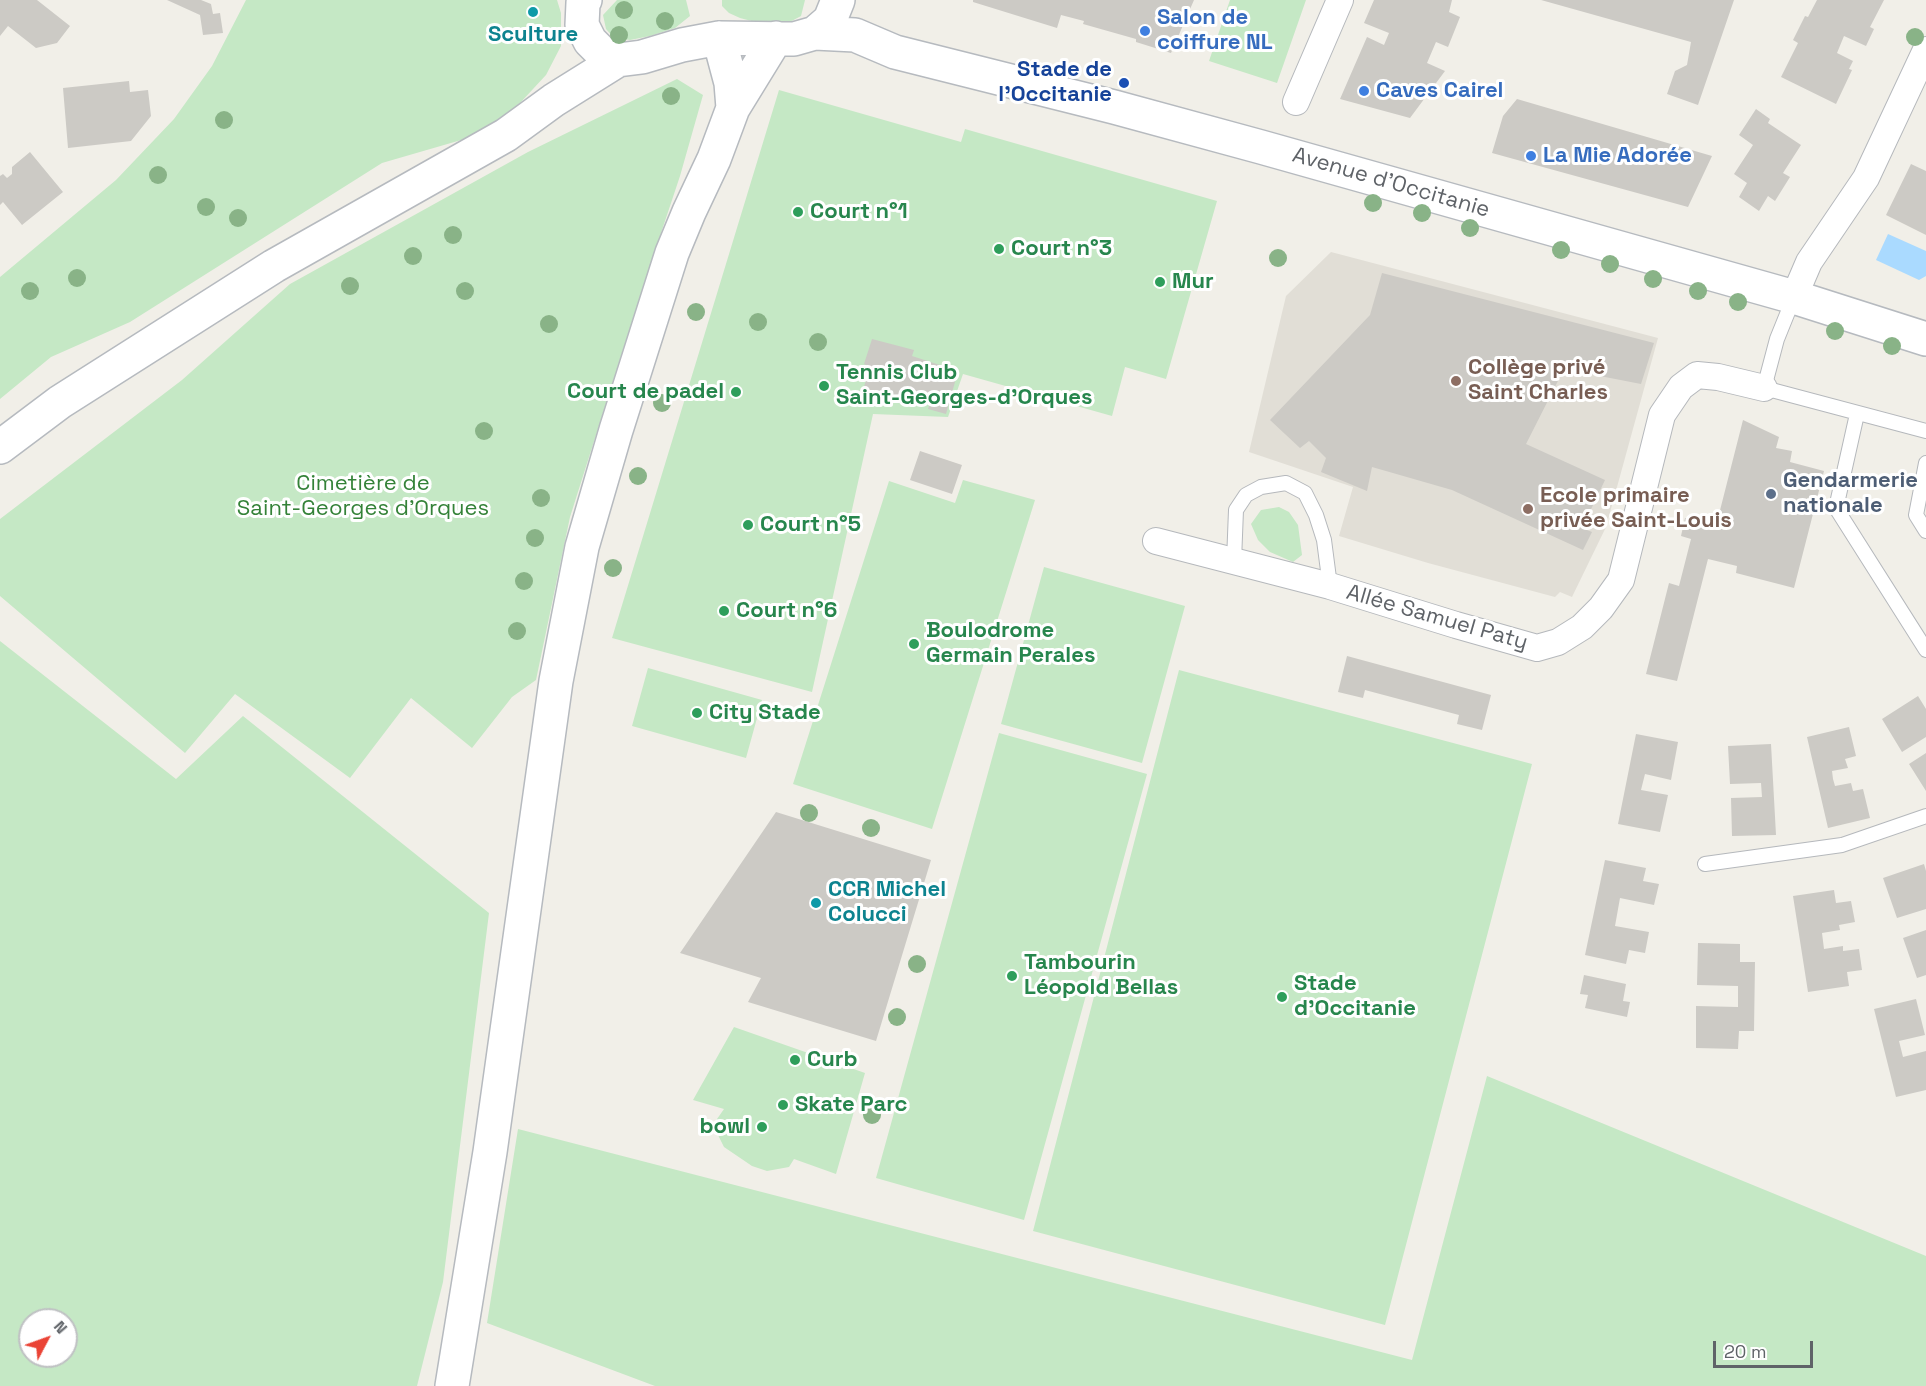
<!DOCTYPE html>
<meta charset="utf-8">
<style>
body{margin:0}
#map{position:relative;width:1926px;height:1386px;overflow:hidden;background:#f1efe8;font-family:"Space Grotesk",sans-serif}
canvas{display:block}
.north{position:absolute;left:18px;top:1308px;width:60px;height:60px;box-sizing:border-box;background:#fff;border:2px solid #bfc1c3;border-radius:50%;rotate:49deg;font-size:16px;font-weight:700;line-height:24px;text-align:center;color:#5f6368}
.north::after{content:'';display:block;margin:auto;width:21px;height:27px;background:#ea4335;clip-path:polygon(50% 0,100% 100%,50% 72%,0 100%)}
.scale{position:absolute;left:1713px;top:1341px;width:100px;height:27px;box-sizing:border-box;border:3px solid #5f6368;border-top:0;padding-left:8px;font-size:18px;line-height:21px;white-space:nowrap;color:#5f6368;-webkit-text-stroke:4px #fff;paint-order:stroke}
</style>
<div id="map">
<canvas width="1926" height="1386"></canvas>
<div class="north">N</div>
<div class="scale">20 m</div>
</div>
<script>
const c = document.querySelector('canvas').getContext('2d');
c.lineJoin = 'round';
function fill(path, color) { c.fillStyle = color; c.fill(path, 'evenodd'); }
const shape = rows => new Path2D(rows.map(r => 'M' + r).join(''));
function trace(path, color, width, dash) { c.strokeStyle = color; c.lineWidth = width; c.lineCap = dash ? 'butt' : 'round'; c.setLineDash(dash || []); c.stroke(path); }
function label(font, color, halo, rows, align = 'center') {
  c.font = font + ' "Space Grotesk",sans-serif'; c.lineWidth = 6; c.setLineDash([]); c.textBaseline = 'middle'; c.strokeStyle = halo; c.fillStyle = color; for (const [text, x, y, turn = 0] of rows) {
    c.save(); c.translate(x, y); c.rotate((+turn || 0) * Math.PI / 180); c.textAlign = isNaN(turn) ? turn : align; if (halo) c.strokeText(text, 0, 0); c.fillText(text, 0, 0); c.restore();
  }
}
fill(shape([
 [1331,252,1658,338,1606,527,1572,597,1560,592,1555,597,1428,563,1339,536,1353,487,1249,452,1286,296]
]), '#e1ded6');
fill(shape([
 [246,0,557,0,561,13,561,46,546,75,520,103,498,121,475,136,382,163,130,322,51,357,0,399,0,277,116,180,174,119,212,66],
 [617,0,686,0,690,16,675,28,650,36,630,40,614,38,606,29,603,15],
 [722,0,805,0,801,16,786,24,759,23,740,18,729,13,722,6],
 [1230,0,1306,0,1277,83,1209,61],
 [677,79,703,95,680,176,642,290,570,517,536,680,512,697,472,748,411,698,350,778,235,694,185,753,0,596,0,519,182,380,290,284,528,152],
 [779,90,961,142,965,129,1217,201,1166,379,1125,367,1112,416,963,374,948,417,873,414,812,692,612,638],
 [963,480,1035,500,932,829,793,784,889,481,955,503],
 [1279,507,1289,512,1298,525,1302,555,1293,562,1270,552,1258,540,1251,524,1261,510],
 [1044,567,1185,606,1142,763,1001,724],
 [0,641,176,779,243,716,489,913,443,1282,417,1386,0,1386],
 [30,1320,66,1320,66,1356,30,1356],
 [648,668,762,700,746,758,632,726],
 [1179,670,1532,764,1385,1325,1033,1231],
 [999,733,1147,774,1024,1220,876,1178],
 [734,1027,865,1073,836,1174,794,1159,789,1167,767,1171,752,1166,724,1147,718,1135,717,1119,724,1109,693,1100],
 [1487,1076,1926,1256,1926,1386,655,1386,487,1323,518,1129,1412,1360]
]), '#c5e8c5');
fill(shape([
 [1888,234,1926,251,1926,276,1919,280,1876,260]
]), '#aadaff');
fill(shape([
 [0,0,37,0,70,26,57,43,36,48,8,26,0,36],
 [167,0,201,0,211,4,213,14,220,13,223,33,203,35,200,15],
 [973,0,1194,0,1171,53,1136,42,1136,39,1083,24,1084,21,1061,15,1057,28,973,2],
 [1374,0,1452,0,1449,12,1460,17,1448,47,1436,42,1427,63,1445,71,1410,118,1340,99,1367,37,1384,45,1389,33,1364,23],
 [1541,0,1734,0,1698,105,1667,94,1675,71,1687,65,1691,42],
 [1817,0,1884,0,1870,27,1874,29,1866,46,1844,36,1837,53,1853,61,1849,69,1852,70,1836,104,1781,77,1798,43,1793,40,1805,16,1808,17],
 [129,81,130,92,148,90,151,116,131,141,68,148,63,88],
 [1517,99,1712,156,1688,207,1492,153,1503,116],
 [1756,109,1770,119,1768,123,1801,145,1783,173,1790,177,1775,201,1768,196,1759,211,1739,197,1747,183,1734,174,1753,145,1739,135],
 [30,152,63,192,22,225,3,202,0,205,0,176,3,174,7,178,12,174,12,167],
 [1911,164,1926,171,1926,235,1886,215],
 [1382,273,1654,343,1641,384,1564,369,1526,444,1605,480,1582,528,1592,532,1583,550,1452,490,1372,467,1367,491,1321,472,1326,458,1309,441,1300,448,1270,420,1370,315],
 [872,339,914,350,912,356,946,367,955,382,946,414,928,409,931,400,924,398,922,407,907,403,908,400,901,398,900,401,863,390,870,367,864,364],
 [1743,420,1779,437,1776,448,1792,451,1790,462,1824,471,1794,588,1736,573,1737,566,1708,559,1677,681,1646,674,1669,583,1679,586,1691,539,1681,536,1685,518,1716,526],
 [920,451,962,465,952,494,910,480],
 [1347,656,1491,695,1482,730,1457,724,1459,715,1365,690,1363,698,1338,692],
 [1918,696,1926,709,1926,737,1902,752,1882,719],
 [1849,727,1856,756,1845,759,1848,768,1832,771,1833,779,1835,786,1851,783,1853,791,1863,789,1870,818,1828,828,1807,737],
 [1636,734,1678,742,1671,780,1645,774,1641,790,1668,795,1660,832,1618,824],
 [1771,744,1776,835,1732,836,1731,798,1762,797,1761,783,1730,784,1728,746],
 [1926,753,1926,791,1909,764],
 [776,812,931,860,876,1041,748,1002,761,978,680,953],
 [1605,860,1646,868,1643,881,1659,884,1654,905,1620,898,1615,926,1649,932,1645,953,1629,950,1626,964,1585,955],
 [1924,864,1926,871,1926,909,1897,918,1883,878],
 [1834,890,1836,903,1851,901,1855,922,1839,925,1840,930,1822,933,1824,949,1843,946,1843,951,1859,949,1862,970,1847,972,1849,986,1808,992,1793,896],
 [1926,930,1926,975,1917,978,1903,938],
 [1698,943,1740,944,1740,962,1755,962,1754,1031,1739,1031,1738,1049,1696,1048,1696,1006,1738,1007,1738,986,1697,985],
 [1584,975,1626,984,1623,1001,1630,1002,1627,1017,1585,1008,1588,995,1580,994],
 [1916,999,1925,1035,1899,1041,1903,1057,1926,1051,1926,1090,1896,1097,1874,1009]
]), '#cccac5');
const lane = shape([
 [1794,297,1777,339,1764,388,1926,431],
 [1857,414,1836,508,1926,650],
 [1926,463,1916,515,1926,531],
 [1234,561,1236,510,1246,495,1261,487,1286,483,1305,493,1316,515,1324,540,1330,586],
 [1705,864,1842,845,1926,816]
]);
const street = shape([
 [1296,102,1340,0],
 [1794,297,1809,262,1866,178,1926,50],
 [1156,541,1330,586,1456,625,1537,648,1558,642,1582,627,1601,608,1621,580,1662,415,1681,387,1697,375,1718,377,1764,388]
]);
const secondary = shape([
 [585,0,583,3,582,25,590,41,602,53,618,60,642,57,682,45,719,38,794,39,815,33,830,20,838,0],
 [815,33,855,35,895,52,1114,107,1261,147,1794,297,1926,339],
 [719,38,731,83,733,108],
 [0,447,60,402,274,266,506,135,554,100,618,60],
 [452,1386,490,1152,556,681,582,547,616,430,672,253,689,212,714,159,733,108,776,38]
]);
trace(lane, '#b5b8bc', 16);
trace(street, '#b5b8bc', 28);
trace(secondary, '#b6babf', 36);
trace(lane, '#fff', 14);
trace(street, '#fff', 26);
trace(secondary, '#fff', 33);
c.fillStyle = '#89b387';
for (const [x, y] of [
 [624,10],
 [665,21],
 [619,35],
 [1915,37],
 [671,96],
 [224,120],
 [158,175],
 [1373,203],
 [206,207],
 [1422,213],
 [238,218],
 [1470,228],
 [453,235],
 [1561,250],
 [413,256],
 [1278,258],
 [1610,264],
 [77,278],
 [1653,279],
 [350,286],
 [30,291],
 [465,291],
 [1698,291],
 [1738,302],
 [696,312],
 [758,322],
 [549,324],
 [1835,331],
 [818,342],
 [1892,346],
 [662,403],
 [484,431],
 [638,476],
 [541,498],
 [535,538],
 [613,568],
 [524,581],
 [517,631],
 [809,813],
 [871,828],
 [917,964],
 [897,1017],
 [872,1115]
]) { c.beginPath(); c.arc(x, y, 9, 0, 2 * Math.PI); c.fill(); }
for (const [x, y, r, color] of [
 [533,12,6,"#0f9aa8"],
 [1145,31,6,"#3f7fe0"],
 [1124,83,6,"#1a4fb4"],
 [1364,91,6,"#3f7fe0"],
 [1531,156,6,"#3f7fe0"],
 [798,212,6,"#2e9e5b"],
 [999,249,6,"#2e9e5b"],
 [1160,282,6,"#2e9e5b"],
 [1456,381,6,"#8d6e63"],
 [824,386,6,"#2e9e5b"],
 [736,392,6,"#2e9e5b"],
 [1771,494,6,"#5c6f8a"],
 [1528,509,6,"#8d6e63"],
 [748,525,6,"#2e9e5b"],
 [724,611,6,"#2e9e5b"],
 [914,644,6,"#2e9e5b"],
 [697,713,6,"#2e9e5b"],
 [816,903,6,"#0f9aa8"],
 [1012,976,6,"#2e9e5b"],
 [1282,997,6,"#2e9e5b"],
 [795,1060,6,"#2e9e5b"],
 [783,1105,6,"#2e9e5b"],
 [762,1127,6,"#2e9e5b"]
]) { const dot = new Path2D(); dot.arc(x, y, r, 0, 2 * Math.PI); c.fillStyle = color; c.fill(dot); trace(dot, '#fff', 2); }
label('bold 22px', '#366cbe', '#fff', [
 ["Salon de",1157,18],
 ["coiffure NL",1157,43],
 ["Caves Cairel",1376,91],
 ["La Mie Adorée",1543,156]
], 'left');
label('bold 22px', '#0d838f', '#fff', [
 ["Sculture",533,35],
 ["CCR Michel",828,890,"left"],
 ["Colucci",828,915,"left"]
]);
label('bold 22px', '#164399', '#fff', [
 ["Stade de",1112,70],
 ["l'Occitanie",1112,95]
], 'right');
label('22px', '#5f6368', '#fff', [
 ["Avenue d'Occitanie",1391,183,16],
 ["Allée Samuel Paty",1437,618,16]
]);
label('bold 22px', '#27864d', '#fff', [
 ["Court n°1",810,212],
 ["Court n°3",1011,249],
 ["Mur",1172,282],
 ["Tennis Club",836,373],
 ["Saint-Georges-d'Orques",836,398],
 ["Court de padel",724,392,"right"],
 ["Court n°5",760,525],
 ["Court n°6",736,611],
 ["Boulodrome",926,631],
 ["Germain Perales",926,656],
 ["City Stade",709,713],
 ["Tambourin",1024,963],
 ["Léopold Bellas",1024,988],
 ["Stade",1294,984],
 ["d'Occitanie",1294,1009],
 ["Curb",807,1060],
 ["Skate Parc",795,1105],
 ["bowl",750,1127,"right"]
], 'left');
label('bold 22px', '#785e54', '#fff', [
 ["Collège privé",1468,368],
 ["Saint Charles",1468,393],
 ["Ecole primaire",1540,496],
 ["privée Saint-Louis",1540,521]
], 'left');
label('bold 22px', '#4e5e75', '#fff', [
 ["Gendarmerie",1783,481],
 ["nationale",1783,506]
], 'left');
label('22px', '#348238', '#fff', [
 ["Cimetière de",363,484],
 ["Saint-Georges d'Orques",363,509]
]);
</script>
